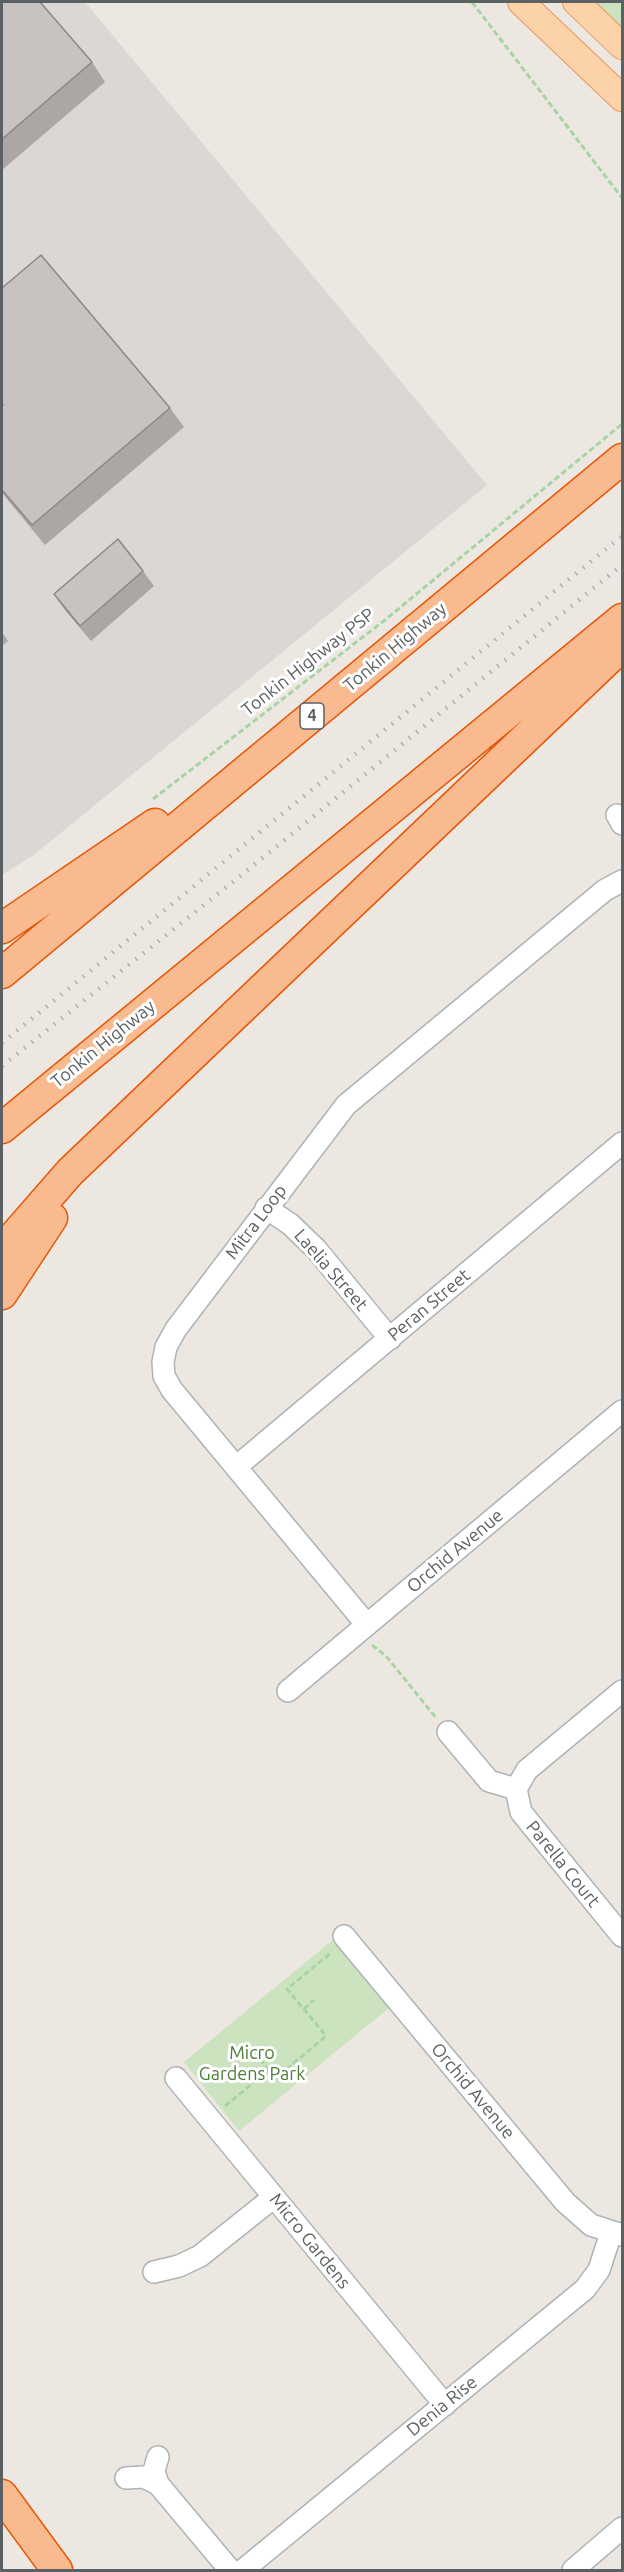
<!DOCTYPE html>
<style>
body{margin:0}
#map{position:relative;width:624px;height:2572px;overflow:hidden;background:#ede7e2;font-family:Ubuntu,sans-serif}
canvas{display:block}
.frame{position:absolute;inset:0;border:3px solid #5b6162;pointer-events:none}
</style>
<div id="map">
<canvas width="624" height="2572"></canvas>
<div class="frame"></div>
</div>
<script>
const c = document.querySelector('canvas').getContext('2d');
c.lineJoin = 'round';
function fill(path, color) { c.fillStyle = color; c.fill(path, 'evenodd'); }
const shape = rows => new Path2D(rows.map(r => 'M' + r).join(''));
function trace(path, color, width, dash) { c.strokeStyle = color; c.lineWidth = width; c.lineCap = dash ? 'butt' : 'round'; c.setLineDash(dash || []); c.stroke(path); }
function label(font, color, halo, rows, align = 'center') {
  c.font = font + ' Ubuntu,sans-serif'; c.lineWidth = 6; c.setLineDash([]); c.textBaseline = 'middle'; c.strokeStyle = halo; c.fillStyle = color; for (const [text, x, y, turn = 0] of rows) {
    c.save(); c.translate(x, y); c.rotate((+turn || 0) * Math.PI / 180); c.textAlign = isNaN(turn) ? turn : align; if (halo) c.strokeText(text, 0, 0); c.fillText(text, 0, 0); c.restore();
  }
}
fill(shape([
 [2,2,85,2,487,485,35,854,2,875]
]), '#dbd7d5');
fill(shape([
 [574,2,622,2,622,47],
 [334,1939,390,2007,239,2131,184,2062]
]), '#cbe4bf');
const minor = shape([
 [617,815,622,824],
 [266,1208,290,1224,316,1249,390,1339],
 [236,1467,622,1143],
 [367,1625,172,1390,164,1376,163,1362,166,1347,176,1329,346,1105,605,890,622,881],
 [288,1691,622,1411],
 [622,1691,527,1770,516,1789,521,1812,529,1822,622,1936],
 [448,1732,489,1781,516,1789],
 [344,1936,565,2202,591,2225,622,2235],
 [176,2078,445,2405],
 [154,2272,179,2266,200,2256,274,2197],
 [158,2457,154,2471,158,2484,230,2570],
 [126,2478,144,2477,158,2484],
 [243,2570,585,2289,599,2270,611,2233],
 [573,2570,622,2528]
]);
const major = shape([
 [521,2,622,98],
 [576,2,622,46]
]);
const highway = shape([
 [2,928,155,824],
 [2,973,622,459],
 [2,1128,622,619],
 [2,1250,70,1172,622,646],
 [2,1294,52,1218],
 [2,2495,57,2570]
]);
trace(minor, '#aeb3b4', 24);
trace(major, '#eb955d', 28);
trace(highway, '#e65809', 33);
trace(shape([
 [472,2,622,198],
 [153,799,385,620,622,424],
 [372,1645,386,1656,437,1719],
 [304,2009,314,2000],
 [254,2052,269,2070],
 [225,2106,269,2070,276,2078,326,2036,287,1989,332,1952]
]), '#a6d5a3', 3, [6, 3]);
trace(minor, '#fff', 21);
trace(major, '#fcd3a9', 26);
trace(highway, '#f8ba8e', 30);
trace(shape([
 [2,1043,622,536],
 [2,1066,244,873,622,565]
]), '#afb0b0', 4.5, [1.5, 8]);
fill(shape([
 [2,2,92,62,105,82,2,170],
 [2,288,170,408,184,427,45,545,2,493],
 [143,571,154,586,91,641,64,609,54,594],
 [2,632,8,641,2,646]
]), '#aca7a5');
const building = shape([
 [2,2,40,2,92,62,2,139,2,2],
 [41,255,170,408,32,525,2,490,2,407,3,405,2,403,2,288,41,255],
 [118,539,143,571,80,626,54,594,118,539]
]);
fill(building, '#c8c2c0');
trace(building, '#8c8886', 1.5);
for (const [x, y, w] of [
 [312,716,24]
]) { const box = new Path2D(); box.roundRect(x - w / 2, y - 13, w, 26, 4.5); c.fillStyle = '#fff'; c.fill(box); trace(box, '#5b6162', 1.5); }
label('bold 16px', '#5b6162', null, [
 ["4",312,716]
]);
label('18px', '#5b6162', '#fff', [
 ["Tonkin Highway",395,647,-40],
 ["Tonkin Highway PSP",308,662,-38],
 ["Tonkin Highway",103,1044,-39],
 ["Mitra Loop",256,1222,-53],
 ["Laelia Street",331,1270,49],
 ["Peran Street",429,1305,-40],
 ["Orchid Avenue",455,1551,-40],
 ["Parella Court",563,1864,51],
 ["Orchid Avenue",473,2091,50],
 ["Micro Gardens",310,2241,51],
 ["Denia Rise",442,2406,-39]
]);
label('18px', '#4b7e36', '#fff', [
 ["Micro",252,2053],
 ["Gardens Park",252,2074]
]);
</script>
